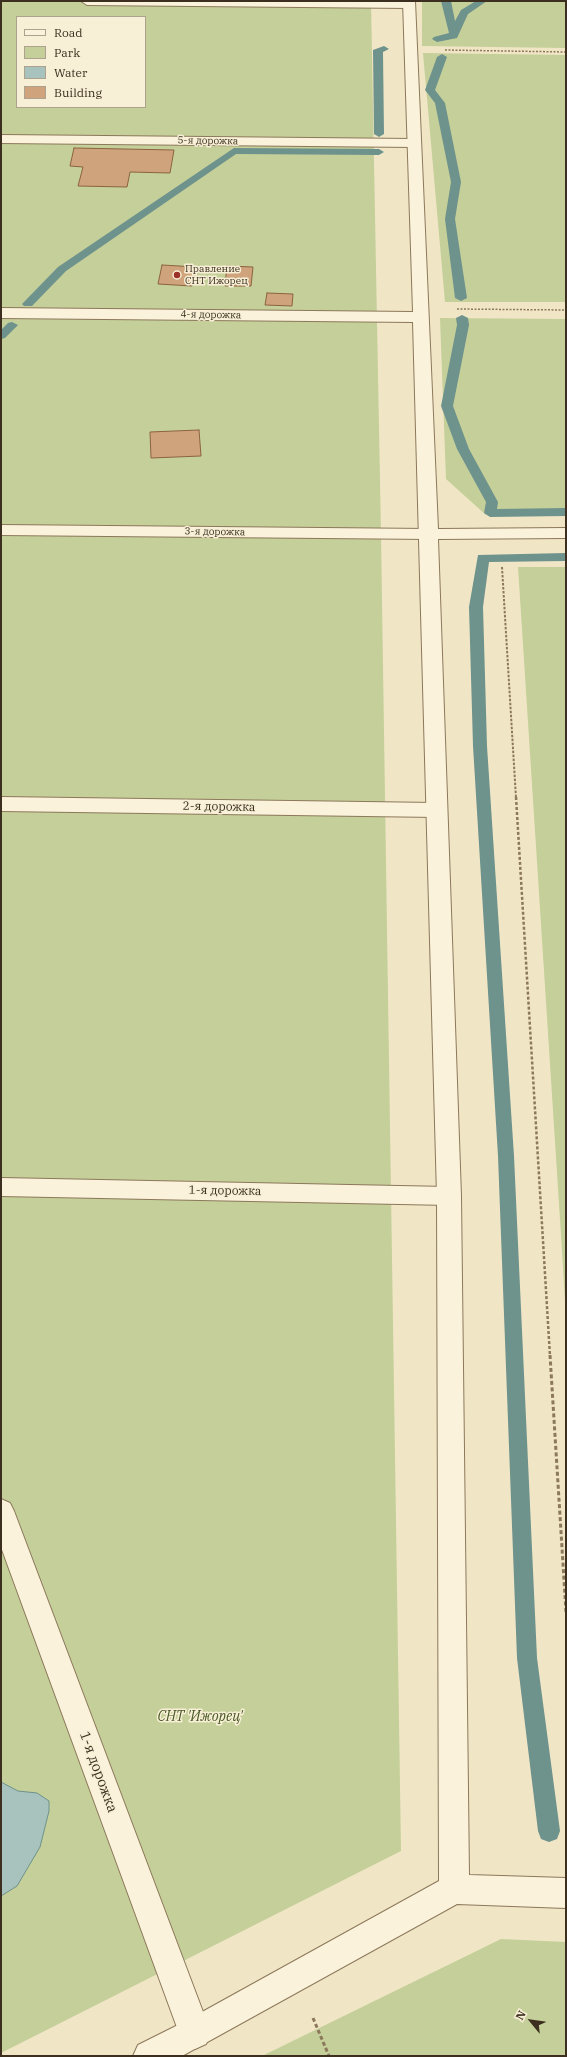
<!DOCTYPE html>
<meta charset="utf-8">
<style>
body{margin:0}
#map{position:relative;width:567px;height:2057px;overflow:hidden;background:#f0e6c6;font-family:"IBM Plex Serif",serif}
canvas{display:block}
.frame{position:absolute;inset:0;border:2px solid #3c2f1f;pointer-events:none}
.legend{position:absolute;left:16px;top:16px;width:130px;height:92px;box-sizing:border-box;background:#f7efd6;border:1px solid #aca28d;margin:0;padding:5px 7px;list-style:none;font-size:12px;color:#3c2f1f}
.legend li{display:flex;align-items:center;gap:8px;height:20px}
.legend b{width:20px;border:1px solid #aca28d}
.north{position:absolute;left:511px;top:2001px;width:40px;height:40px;-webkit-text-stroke:3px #f7efd6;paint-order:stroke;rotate:299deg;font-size:11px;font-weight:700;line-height:16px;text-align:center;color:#3c2f1f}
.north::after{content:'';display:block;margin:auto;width:14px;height:18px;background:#3c2f1f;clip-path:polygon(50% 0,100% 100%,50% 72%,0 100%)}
</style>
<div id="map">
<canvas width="567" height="2057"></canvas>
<div class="frame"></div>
<ul class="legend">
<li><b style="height:5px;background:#faf2da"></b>Road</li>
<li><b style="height:11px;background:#c5cf99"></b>Park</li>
<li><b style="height:11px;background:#a8c3bd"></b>Water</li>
<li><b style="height:11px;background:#cfa37b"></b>Building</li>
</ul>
<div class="north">N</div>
</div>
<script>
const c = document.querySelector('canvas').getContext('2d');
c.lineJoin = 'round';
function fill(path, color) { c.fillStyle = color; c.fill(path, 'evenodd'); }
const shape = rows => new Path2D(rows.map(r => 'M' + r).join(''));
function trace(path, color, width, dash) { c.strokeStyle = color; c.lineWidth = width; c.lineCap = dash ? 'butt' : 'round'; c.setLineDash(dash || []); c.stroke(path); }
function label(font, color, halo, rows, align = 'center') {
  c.font = font + ' "IBM Plex Serif",serif'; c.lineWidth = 3; c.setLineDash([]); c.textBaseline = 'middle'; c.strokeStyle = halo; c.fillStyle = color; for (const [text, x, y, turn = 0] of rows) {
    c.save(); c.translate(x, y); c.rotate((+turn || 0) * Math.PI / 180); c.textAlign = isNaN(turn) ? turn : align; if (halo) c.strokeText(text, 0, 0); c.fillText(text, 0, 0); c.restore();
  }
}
fill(shape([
 [1,1,371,1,381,534,401,1851,1,2053],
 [17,17,145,17,145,107,17,107],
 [422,1,566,1,566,48,422,46],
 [423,53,566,55,566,302,445,302],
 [440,318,566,319,566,514,486,515,446,479],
 [518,567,566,567,566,1318,561,1235],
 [501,1939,566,1942,566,2056,262,2056]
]), '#c5cf99');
const water = shape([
 [1,1782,18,1791,37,1793,49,1801,49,1811,40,1847,17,1886,1,1896,1,1782]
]);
fill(water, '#a8c3bd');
trace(water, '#6e928c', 1);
fill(shape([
 [441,1,451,1,455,21,461,10,476,1,487,1,468,14,457,38,437,42,432,39,434,37,449,33,441,1],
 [384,46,389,49,383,52,384,134,379,137,374,134,373,50,384,46],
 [442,54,447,57,435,90,445,103,461,182,455,219,467,298,461,301,455,298,445,219,451,182,435,103,425,90,437,57,442,54],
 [234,148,379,149,384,152,379,155,236,154,66,271,32,306,24,306,22,304,24,302,58,267,234,148],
 [462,315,468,318,469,325,453,406,469,449,498,502,497,509,566,508,566,516,490,517,484,513,486,502,457,449,441,406,457,325,456,318,462,315],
 [12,322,18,325,5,338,1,339,1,330,8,323,12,322],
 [566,553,566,561,489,562,483,607,487,746,514,1156,537,1658,560,1831,557,1839,549,1842,541,1839,538,1831,517,1658,498,1156,473,746,469,607,478,555,566,553]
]), '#6e928c');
const building = shape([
 [74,148,174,150,170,173,130,172,127,187,78,186,83,167,70,166,74,148],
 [162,265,196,267,192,286,158,284,162,265],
 [227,266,253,267,251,286,225,286,227,266],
 [267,293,293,294,292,306,265,305,267,293],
 [199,430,201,456,151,458,150,432,199,430]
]);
fill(building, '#cfa37b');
trace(building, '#8c6340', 1);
const service = shape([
 [81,1,412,1,415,4,409,8,87,5,81,1],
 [1,135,414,139,419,140,421,143,419,146,414,147,1,143,1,135],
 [1,525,429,529,435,530,438,534,435,538,429,539,1,535,1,525],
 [1,797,437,803,444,805,447,810,444,815,437,817,1,811,1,797],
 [1,1178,449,1187,457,1189,461,1196,457,1203,449,1205,1,1196,1,1178],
 [1,1499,10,1503,14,1511,211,2033,206,2044,195,2049,184,2044,179,2033,1,1547,1,1499]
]);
const minor = shape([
 [403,1,415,1,438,529,566,528,566,538,438,539,461,1196,469,1875,566,1878,566,1908,457,1904,182,2056,133,2056,138,2045,184,2022,439,1881,437,1196,413,322,1,318,1,308,413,312,403,1]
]);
trace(service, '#8c785b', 2);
trace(minor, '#8c785b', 2);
trace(shape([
 [445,50,566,52],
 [457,309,566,310]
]), '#8c785b', 1.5, [2, 1.5]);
trace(shape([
 [502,567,516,798]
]), '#8c785b', 2, [2.5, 1.5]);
trace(shape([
 [516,797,550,1356]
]), '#8c785b', 2.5, [3, 2]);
trace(shape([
 [550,1355,566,1612],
 [313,2018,329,2056]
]), '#8c785b', 3, [4, 2.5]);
fill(service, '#faf2da');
fill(minor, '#faf2da');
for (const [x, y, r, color] of [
 [177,275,4,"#9d2f29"]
]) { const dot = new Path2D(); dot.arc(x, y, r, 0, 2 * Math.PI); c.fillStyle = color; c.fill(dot); trace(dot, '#f7efd6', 1.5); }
label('10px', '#3c2f1f', '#f7efd6', [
 ["5-я дорожка",208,141,1],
 ["4-я дорожка",211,315,1],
 ["3-я дорожка",215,532,1]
]);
label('10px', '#3c2f1f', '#f7efd6', [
 ["Правление",185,269],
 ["СНТ Ижорец",185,281]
], 'left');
label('12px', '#3c2f1f', '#f7efd6', [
 ["2-я дорожка",219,807,1],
 ["1-я дорожка",225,1191,1]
]);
label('italic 14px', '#495925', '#f7efd6', [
 ["СНТ 'Ижорец'",200,1717]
]);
label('14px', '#3c2f1f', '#f7efd6', [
 ["1-я дорожка",98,1772,70]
]);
</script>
